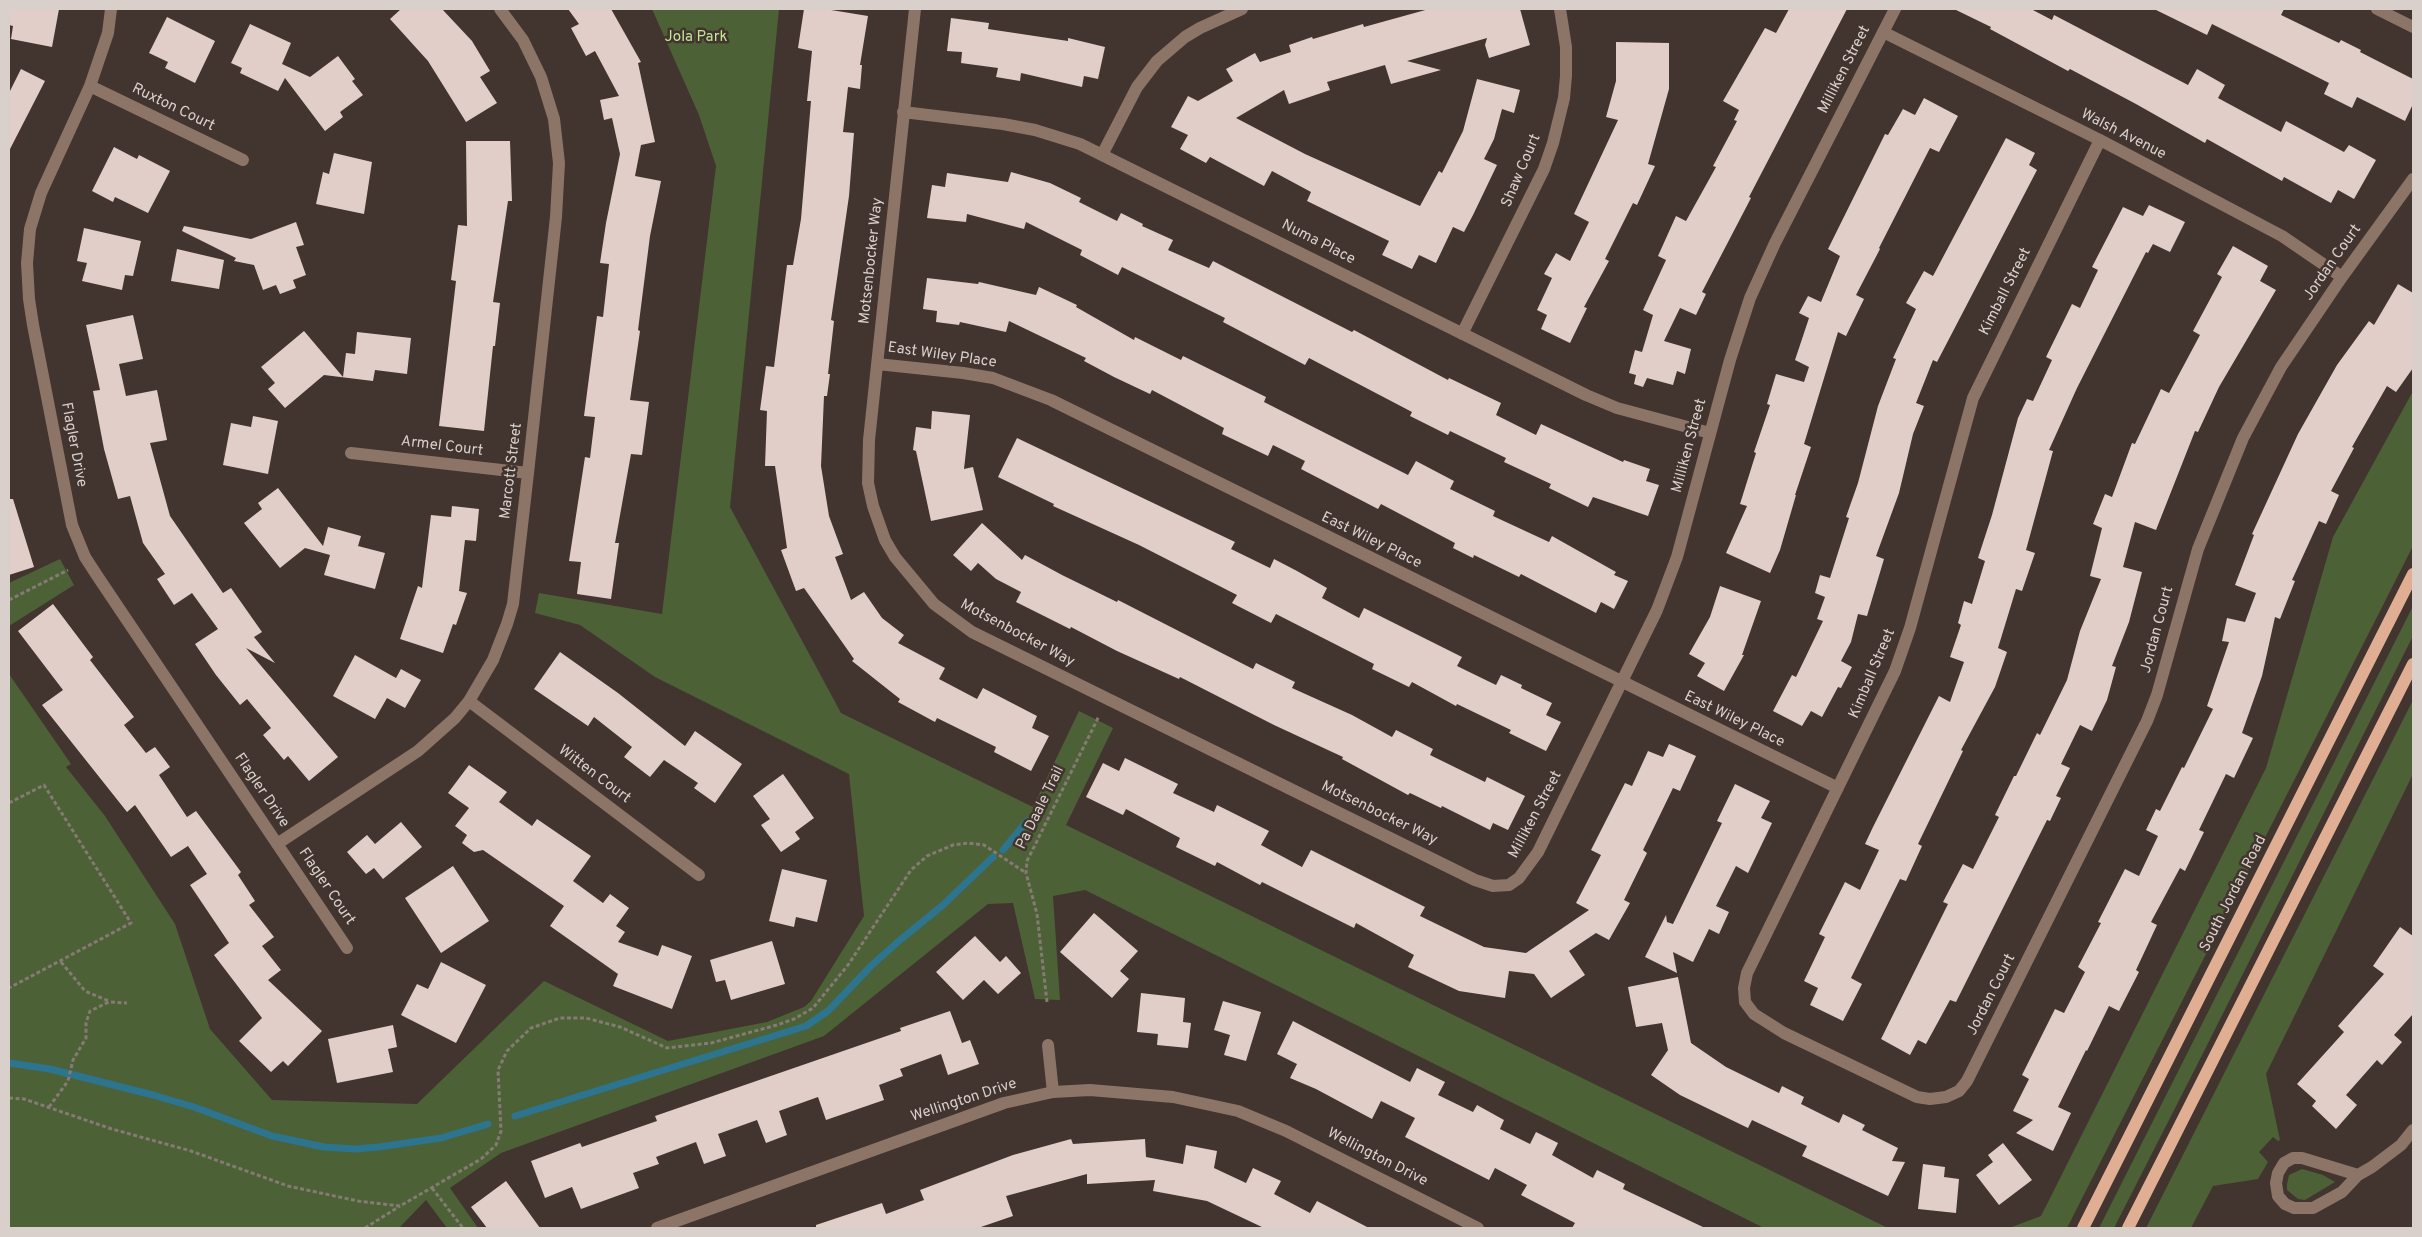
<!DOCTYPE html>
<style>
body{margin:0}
#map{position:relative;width:2422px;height:1237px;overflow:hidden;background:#42342f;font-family:Overpass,sans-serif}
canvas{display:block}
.frame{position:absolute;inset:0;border:10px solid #d9d0cc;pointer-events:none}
</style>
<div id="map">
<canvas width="2422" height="1237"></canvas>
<div class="frame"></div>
</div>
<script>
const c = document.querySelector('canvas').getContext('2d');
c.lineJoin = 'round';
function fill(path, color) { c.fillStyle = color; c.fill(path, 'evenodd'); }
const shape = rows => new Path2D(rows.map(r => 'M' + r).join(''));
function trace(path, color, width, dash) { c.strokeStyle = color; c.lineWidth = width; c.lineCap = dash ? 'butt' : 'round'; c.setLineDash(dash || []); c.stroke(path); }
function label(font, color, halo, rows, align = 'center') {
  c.font = font + ' Overpass,sans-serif'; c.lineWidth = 5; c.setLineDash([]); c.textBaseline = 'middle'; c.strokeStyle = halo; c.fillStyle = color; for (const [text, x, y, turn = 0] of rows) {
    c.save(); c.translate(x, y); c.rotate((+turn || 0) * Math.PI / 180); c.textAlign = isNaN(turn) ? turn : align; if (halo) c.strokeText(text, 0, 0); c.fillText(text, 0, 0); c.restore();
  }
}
fill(shape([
 [652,9,779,9,730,507,841,713,1033,807,1079,711,1113,728,1066,825,1888,1228,1764,1228,1085,890,1053,896,1060,1000,1035,999,1013,903,988,904,824,1036,501,1153,450,1188,478,1228,447,1228,426,1200,399,1228,9,1228,9,674,71,764,66,767,105,816,175,924,210,1029,272,1100,417,1104,544,981,668,1041,767,1022,804,1007,811,1001,864,916,849,774,655,677,580,625,535,613,539,593,662,614,716,166,699,115],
 [2413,391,2413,546,2067,1228,2009,1228,2041,1216,2266,768,2333,537],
 [60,559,74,585,9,626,9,583],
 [2413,606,2413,636,2196,1067,2114,1228,2099,1228],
 [2413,700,2413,774,2266,1074,2280,1140,2278,1141,2273,1137,2259,1152,2268,1162,2258,1179,2213,1186,2191,1228,2146,1228],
 [2302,1169,2323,1175,2335,1182,2305,1200,2298,1199,2287,1190,2287,1184,2289,1175]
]), '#4d6136');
trace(shape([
 [1003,850,1027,821],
 [9,1063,50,1069,153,1095,194,1107,272,1136,324,1147,355,1149,378,1147,441,1138,488,1124],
 [515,1116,806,1026,828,1011,872,965,900,940,943,905,993,857]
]), '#2d748f', 7);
fill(shape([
 [9,9,59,9,52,47,11,39,13,26,9,25],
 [401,9,442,9,472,41,490,71,480,77,497,103,466,122,428,61,390,19],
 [568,9,611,9,641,62,638,63,655,142,641,145,635,176,661,181,650,236,638,330,640,331,630,400,649,402,642,455,631,454,615,543,619,543,611,599,577,594,581,562,569,561,585,457,590,458,595,417,584,416,597,316,603,317,609,264,600,263,606,223,620,154,612,118,604,120,600,100,619,96,595,51,586,56,571,28,579,24],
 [804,9,825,9,868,16,860,65,862,65,860,89,848,87,843,132,854,133,849,196,831,320,834,321,828,374,830,374,827,396,824,396,821,466,829,516,843,554,835,557,851,600,864,592,882,618,904,635,898,643,945,668,939,679,977,699,983,688,1037,716,1032,728,1049,736,1031,771,994,752,996,747,937,718,935,722,898,702,900,699,852,661,854,659,804,588,796,591,781,550,787,548,775,466,765,466,767,411,760,410,766,366,774,367,787,265,793,265,801,219,811,101,807,101,812,51,798,48],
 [1429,9,1520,9,1530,45,1489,58,1485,45,1487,38,1407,61,1441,70,1391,84,1385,65,1327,82,1330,90,1289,104,1284,90,1236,118,1305,154,1420,206,1439,171,1442,173,1463,131,1477,79,1520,90,1514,113,1502,109,1494,139,1484,159,1497,165,1473,215,1464,232,1453,227,1436,263,1419,255,1412,269,1382,255,1389,241,1307,201,1311,192,1272,171,1264,186,1210,157,1206,163,1180,149,1188,135,1171,127,1188,96,1198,101,1233,81,1226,69,1255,53,1260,62,1291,52,1289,45,1312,37,1313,39,1363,24,1364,27],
 [1789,9,1847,9,1749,197,1751,198,1702,292,1706,294,1696,315,1680,308,1664,341,1691,349,1685,374,1677,371,1673,385,1647,378,1643,387,1634,384,1636,375,1629,373,1635,350,1642,352,1653,315,1643,310,1666,260,1658,256,1676,216,1686,221,1716,167,1713,166,1737,121,1734,120,1739,110,1723,101,1765,28,1776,33],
 [1954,9,2031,9,2052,20,2054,15,2188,85,2197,69,2225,85,2218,98,2281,132,2286,121,2344,152,2349,145,2376,160,2354,199,2338,190,2331,203,2284,177,2282,181,2207,139,2205,143,2136,104,2070,69,2068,71,1990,29,1991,27],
 [2154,9,2284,9,2281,15,2339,43,2341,40,2361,50,2360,52,2413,79,2413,104,2405,121,2357,97,2352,108,2324,94,2329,83,2276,56,2212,24,2207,35],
 [167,17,215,41,195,83,165,68,168,62,149,53],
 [951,18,989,23,988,29,1068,41,1068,38,1105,47,1098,79,1084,76,1082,87,1021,73,1020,81,996,77,998,68,961,63,962,52,947,51],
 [250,24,291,43,282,64,310,77,338,56,355,79,352,81,363,95,340,112,343,117,325,131,285,78,278,91,240,73,242,68,231,63],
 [1616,42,1669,43,1669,89,1648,164,1655,166,1637,205,1633,203,1605,259,1609,261,1584,307,1587,308,1570,343,1541,329,1547,315,1537,310,1552,278,1544,274,1556,253,1570,261,1589,222,1574,214,1618,120,1606,117,1616,81],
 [21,69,45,81,9,151,9,93],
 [1924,98,1958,116,1939,152,1930,148,1879,248,1880,249,1856,295,1864,299,1846,336,1838,332,1804,444,1811,447,1795,495,1796,495,1780,550,1770,573,1726,553,1747,506,1740,504,1756,453,1754,452,1770,405,1767,404,1776,374,1804,382,1809,367,1795,360,1809,318,1799,313,1808,296,1821,302,1840,256,1828,249,1885,134,1888,135,1903,109,1915,115],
 [2006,138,2035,153,2029,165,2037,170,1937,362,1933,360,1916,403,1924,406,1913,434,1899,493,1876,556,1884,559,1867,616,1858,614,1851,642,1841,661,1852,667,1841,688,1838,687,1822,717,1811,711,1802,726,1773,711,1792,675,1796,677,1823,621,1817,619,1825,597,1815,593,1820,575,1830,578,1849,518,1846,517,1858,483,1878,406,1896,359,1893,358,1916,309,1906,303,1924,271,1933,276],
 [466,141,510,141,512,201,508,201,493,302,500,303,495,346,493,346,484,431,439,426,456,281,451,280,458,225,467,226],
 [114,147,137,159,139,155,170,171,148,213,115,197,113,202,92,191],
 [334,153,372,162,364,214,316,204,323,172,329,174],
 [1011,172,1050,183,1081,198,1079,202,1117,221,1121,213,1143,224,1142,226,1173,240,1168,250,1209,268,1213,261,1352,332,1354,330,1448,380,1449,378,1501,403,1496,415,1536,435,1541,424,1623,462,1624,460,1650,469,1646,481,1659,485,1648,516,1593,497,1588,507,1549,488,1551,484,1504,462,1506,458,1450,431,1448,435,1410,416,1412,412,1309,358,1305,365,1223,322,1225,318,1122,267,1118,275,1080,255,1082,250,1026,222,1024,229,967,214,966,222,927,218,932,185,945,187,947,173,1008,182],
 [2149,205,2185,222,2170,252,2153,244,2148,253,2146,252,2077,388,2049,450,2053,451,2026,550,2035,553,2022,591,2016,589,1998,648,2007,652,1995,687,1961,750,1963,751,1918,844,1922,846,1906,881,1900,879,1851,978,1862,984,1843,1021,1810,1005,1818,988,1804,981,1825,937,1819,934,1845,882,1860,890,1879,850,1865,844,1873,827,1939,696,1950,702,1964,662,1950,657,1961,625,1958,623,1964,601,1972,604,1985,561,1978,558,1992,515,2018,418,2027,399,2033,401,2052,360,2046,357,2072,304,2080,308,2098,270,2092,267,2123,207,2143,216],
 [296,222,304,245,296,247,306,275,293,280,296,288,280,294,276,285,263,290,254,265,234,261,236,258,182,231,184,226,251,239],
 [84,228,141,241,133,276,125,275,122,290,82,281,87,263,77,261],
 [2233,246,2268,266,2260,281,2276,290,2219,387,2198,432,2195,431,2156,530,2135,522,2123,567,2142,572,2129,622,2112,666,2116,667,2107,700,2092,731,2080,725,2061,764,2070,768,2056,796,2061,798,2050,821,2047,820,1956,1002,1950,1000,1926,1044,1918,1040,1910,1055,1881,1039,1948,904,1943,902,1963,864,1973,869,1999,817,1995,815,2014,776,2016,776,2037,733,2040,735,2067,680,2080,631,2101,579,2090,576,2102,528,2093,524,2105,494,2112,497,2132,443,2135,444,2161,389,2169,393,2200,335,2193,331,2222,277,2217,274],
 [177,249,224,260,219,289,171,281],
 [927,278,978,284,979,282,1036,295,1039,287,1077,305,1076,307,1134,340,1135,337,1181,360,1183,356,1266,397,1264,402,1408,475,1416,461,1454,481,1450,489,1495,511,1493,516,1549,542,1552,536,1616,572,1614,575,1628,581,1614,609,1601,602,1596,613,1521,574,1519,577,1474,555,1473,558,1453,548,1455,543,1381,504,1378,509,1301,469,1305,461,1273,445,1268,456,1222,434,1224,428,1152,390,1150,394,1114,377,1084,361,1086,358,1009,321,1006,332,960,322,959,325,936,322,937,311,923,309],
 [2398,284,2413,293,2413,368,2396,392,2387,386,2352,447,2354,448,2331,491,2339,495,2326,524,2319,521,2292,580,2295,581,2280,619,2275,617,2262,676,2242,733,2253,738,2234,778,2226,774,2199,830,2204,832,2185,871,2180,868,2151,922,2157,925,2136,970,2139,972,2119,1011,2109,1006,2087,1051,2086,1050,2058,1107,2071,1113,2053,1151,2016,1133,2033,1120,2013,1111,2029,1079,2022,1075,2055,1009,2064,1013,2085,972,2078,967,2101,923,2098,922,2125,869,2139,876,2158,836,2146,830,2156,809,2160,811,2182,767,2184,768,2213,709,2207,706,2229,642,2222,641,2227,618,2245,622,2256,593,2235,585,2254,535,2252,534,2298,434,2337,365,2369,321,2374,325],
 [133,315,143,359,119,364,126,396,157,390,167,440,150,443,170,516,223,593,231,588,262,632,254,637,275,663,246,648,338,757,309,781,288,756,284,760,263,735,271,728,247,699,240,705,216,675,195,644,218,629,192,593,174,605,157,579,165,574,143,543,130,496,118,499,104,449,93,391,100,390,86,325],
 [304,331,343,377,346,353,355,354,357,332,411,338,407,374,375,370,373,381,324,375,285,408,268,389,275,383,261,367],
 [932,411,970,415,964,469,973,467,983,510,931,521,916,451,913,450,916,427,931,429],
 [253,416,278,421,268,474,223,465,231,423,251,427],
 [1017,438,1235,542,1231,549,1270,568,1274,559,1297,571,1327,588,1322,598,1359,618,1364,608,1462,657,1457,666,1496,685,1501,675,1522,685,1521,688,1552,703,1546,715,1561,722,1546,751,1509,733,1511,730,1457,704,1456,706,1412,682,1409,687,1372,669,1374,664,1276,614,1271,623,1232,603,1237,595,1139,545,1053,506,1054,504,998,477],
 [278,488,323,546,328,527,361,536,358,546,385,553,375,589,324,575,330,555,305,548,280,568,244,523,262,509,258,503],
 [9,499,13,499,34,567,9,575],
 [452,506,479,509,476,541,465,540,459,591,467,593,456,625,453,624,443,653,400,639,418,586,422,588,431,515,451,517],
 [982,523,1022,560,1025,555,1062,575,1117,602,1118,600,1253,669,1256,663,1295,682,1292,688,1352,715,1392,737,1396,730,1433,749,1430,755,1485,782,1487,777,1525,796,1508,830,1493,823,1490,830,1442,806,1441,808,1410,793,1408,795,1342,759,1343,757,1274,725,1180,677,1179,679,1117,651,1071,627,1070,629,1016,602,1021,592,996,579,978,563,971,571,953,555],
 [1720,586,1761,601,1742,655,1744,655,1724,691,1697,676,1705,663,1689,654,1710,617],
 [53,604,93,657,90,660,134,717,124,725,146,753,155,747,170,767,159,775,187,817,196,811,241,872,238,875,255,901,249,905,274,937,262,946,281,970,268,980,322,1031,288,1066,283,1061,271,1072,239,1041,262,1018,214,955,229,943,190,885,207,874,188,846,171,857,135,805,127,812,42,705,63,690,18,631],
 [560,652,618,693,685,746,695,731,742,764,715,803,694,788,698,783,664,760,650,777,624,757,632,747,594,717,588,726,534,689],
 [355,655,396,678,401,669,421,680,405,708,387,698,375,719,333,696],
 [1669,744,1696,756,1680,791,1673,788,1643,850,1647,853,1624,900,1630,903,1609,940,1596,933,1569,951,1585,975,1551,998,1534,974,1509,971,1505,998,1459,991,1408,967,1414,955,1356,923,1354,928,1262,882,1260,885,1217,862,1215,866,1176,847,1180,838,1126,809,1123,815,1086,797,1103,763,1119,771,1125,758,1178,784,1173,793,1214,812,1217,805,1269,831,1261,845,1302,867,1311,850,1425,907,1420,916,1484,947,1526,953,1589,910,1576,903,1601,855,1591,850,1625,783,1632,786,1648,751,1663,757],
 [469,765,507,792,499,802,532,826,537,819,591,856,573,881,603,903,610,894,629,908,616,926,625,932,618,942,658,956,662,945,692,956,672,1009,613,986,618,974,550,926,564,906,483,850,474,852,462,843,467,835,455,826,469,808,448,793],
 [783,774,814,818,795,832,800,839,781,852,761,825,770,819,753,796],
 [1735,784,1770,801,1761,818,1772,823,1748,873,1736,866,1716,906,1729,912,1719,934,1709,929,1693,962,1673,952,1677,973,1645,957,1666,915,1667,922,1673,924,1722,823,1717,821],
 [401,822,422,847,383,879,374,868,366,874,347,852,367,835,375,844],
 [453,866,489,921,441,953,405,898],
 [782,869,827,880,817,922,796,917,794,927,769,921],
 [1094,913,1138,951,1120,971,1129,979,1112,998,1060,952],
 [2400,927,2413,936,2413,1014,2394,1035,2402,1042,2382,1065,2377,1060,2346,1095,2357,1105,2336,1129,2312,1106,2316,1101,2297,1084,2344,1032,2338,1026,2384,974,2373,966],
 [975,936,1000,962,1006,956,1021,973,998,994,984,980,963,1000,936,972],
 [772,941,785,984,731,1000,725,980,716,982,710,960],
 [441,962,486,985,456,1043,401,1015,417,984,428,989],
 [1678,977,1691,1043,1726,1067,1779,1093,1782,1086,1804,1097,1801,1104,1839,1123,1843,1114,1865,1125,1862,1130,1898,1148,1892,1161,1905,1162,1888,1196,1802,1156,1807,1146,1752,1120,1748,1128,1680,1095,1651,1075,1668,1050,1662,1023,1636,1027,1628,987],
 [1141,993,1185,998,1183,1022,1191,1023,1188,1048,1157,1045,1158,1034,1137,1032],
 [1223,1001,1261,1012,1246,1061,1224,1055,1230,1035,1214,1030],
 [950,1011,962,1043,970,1040,979,1064,948,1075,941,1054,900,1069,903,1076,879,1085,884,1100,826,1120,818,1097,779,1111,787,1135,766,1143,757,1120,718,1134,726,1156,704,1164,696,1142,656,1157,659,1164,633,1173,639,1188,581,1209,572,1187,545,1198,531,1161,580,1143,582,1147,657,1121,655,1116,901,1031,900,1028],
 [1293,1021,1410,1082,1417,1068,1445,1082,1438,1095,1473,1112,1477,1105,1504,1120,1500,1129,1530,1144,1536,1132,1558,1143,1552,1155,1593,1178,1597,1170,1625,1184,1623,1189,1705,1228,1572,1228,1575,1223,1521,1195,1527,1185,1495,1168,1489,1180,1405,1137,1415,1118,1381,1101,1372,1119,1316,1089,1290,1078,1297,1064,1277,1054],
 [393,1025,397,1047,388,1049,393,1072,337,1083,328,1039],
 [1071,1139,1073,1144,1145,1139,1146,1157,1183,1164,1186,1145,1217,1151,1214,1168,1246,1183,1253,1168,1281,1181,1274,1194,1310,1213,1317,1201,1369,1228,1264,1228,1207,1201,1153,1191,1155,1180,1087,1184,1087,1174,1006,1196,1013,1216,978,1228,816,1228,816,1225,882,1203,886,1214,924,1200,920,1190,1013,1155],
 [2003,1143,2032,1180,1999,1205,1976,1175,1993,1162,1988,1155],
 [1923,1164,1945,1167,1944,1177,1959,1179,1956,1213,1918,1209],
 [506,1181,540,1228,487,1228,471,1207]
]), '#e2cec8');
trace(shape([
 [9,600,68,570],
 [9,803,44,785,131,923,9,988],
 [61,962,85,991,109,1001],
 [1047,1002,1037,914,1026,873,1027,861,1099,716],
 [9,1098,24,1099,112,1129,191,1151,288,1186,358,1201,400,1206,481,1159,496,1145,501,1131,498,1070,507,1051,531,1028,560,1018,586,1018,620,1027,667,1048,711,1043,777,1025,794,1019,813,1008,848,965,911,870,927,856,953,845,968,843,984,845,1026,873],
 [49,1107,68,1081,73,1060,86,1038,86,1023,90,1011,109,1002,127,1003],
 [432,1188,463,1228],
 [365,1228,400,1206]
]), '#867a75', 3, [4, 2.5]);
trace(shape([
 [111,9,108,33,90,86,41,193,30,229,27,263,29,299,33,325,72,525,85,557,98,577,347,948],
 [915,9,869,440,868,483,873,506,885,540,895,557,934,604,972,632,1475,880,1493,886,1509,885,1519,878,1538,852,1657,610,1677,557,1730,360,1750,298,1775,243,1895,9],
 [2377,9,2413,27],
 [1883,32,2100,140,2282,236,2342,277],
 [90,86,243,160],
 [903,112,1003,124,1035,130,1080,144,1586,395,1617,408,1710,433],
 [2100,140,1973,398,1910,628,1895,671,1747,973,1744,988,1745,1002,1754,1014,1784,1033,1917,1097,1930,1099,1946,1097,1959,1091,1967,1081,2147,721,2157,695,2198,549,2243,438,2281,367,2342,277,2413,179],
 [1103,153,1137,87,1157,61,1185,37,1200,28,1242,9],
 [1462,334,1544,169,1553,143,1564,98,1566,76,1566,47,1560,9],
 [877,364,963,373,993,378,1051,400,1838,788],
 [351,453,528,473],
 [469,701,699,875],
 [277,844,418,751,455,718,469,701,493,660,507,624,513,604,528,473,556,217,559,163,554,119,541,77,523,40,500,9],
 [1048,1045,1053,1092],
 [2358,1175,2302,1158,2293,1158,2284,1163,2278,1173,2276,1183,2278,1196,2285,1204,2294,1208,2313,1208,2342,1192,2358,1175,2372,1167,2401,1145,2413,1130],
 [657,1228,1004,1103,1053,1092,1090,1090,1173,1097,1238,1111,1286,1131,1478,1228]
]), '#8c7467', 12);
trace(shape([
 [2083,1228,2413,574],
 [2128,1228,2413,664]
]), '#e0af93', 12);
label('15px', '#c0e696', '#42342f', [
 ["Jola Park",696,38]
]);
label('15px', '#d9d0cc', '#42342f', [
 ["Milliken Street",1845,70,-63],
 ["Ruxton Court",173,108,26],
 ["Walsh Avenue",2123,135,27],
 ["Shaw Court",1522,171,-67],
 ["Numa Place",1318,243,27],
 ["Motsenbocker Way",872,261,-84],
 ["Jordan Court",2333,263,-55],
 ["Kimball Street",2006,292,-63],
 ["East Wiley Place",942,356,8],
 ["Flagler Drive",73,445,79],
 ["Milliken Street",1690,446,-75],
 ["Armel Court",442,447,7],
 ["Marcott Street",512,471,-83],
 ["East Wiley Place",1371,541,26],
 ["Jordan Court",2158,630,-75],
 ["Motsenbocker Way",1017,634,28],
 ["Kimball Street",1873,674,-67],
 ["East Wiley Place",1734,720,26],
 ["Witten Court",594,775,37],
 ["Flagler Drive",261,791,56],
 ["Pa Daale Trail",1041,808,-64],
 ["Motsenbocker Way",1379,814,26],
 ["Milliken Street",1536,815,-62],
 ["Flagler Court",326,887,56],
 ["South Jordan Road",2234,894,-63],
 ["Jordan Court",1992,995,-63],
 ["Wellington Drive",964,1101,-18],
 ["Wellington Drive",1377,1158,27]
]);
</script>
